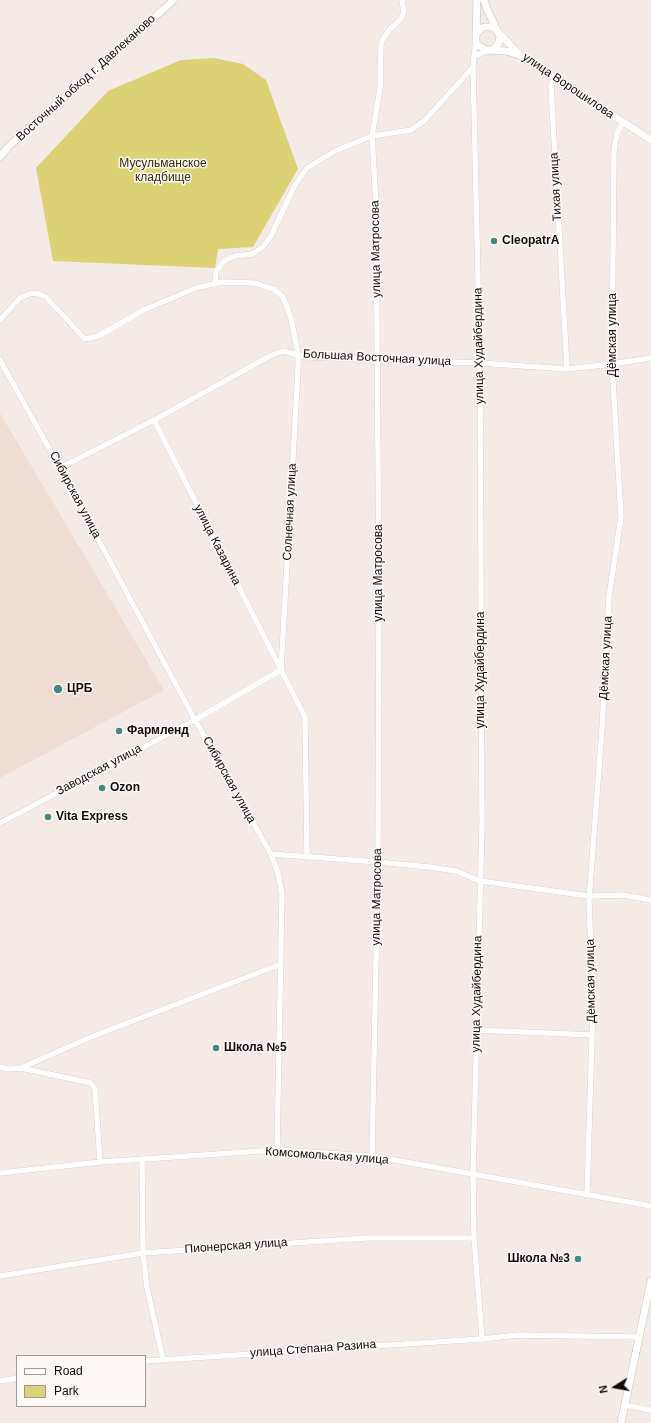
<!DOCTYPE html>
<meta charset="utf-8">
<style>
body{margin:0}
#map{position:relative;width:651px;height:1423px;overflow:hidden;background:#f4ebe7;font-family:Arial,sans-serif}
canvas{display:block}
.legend{position:absolute;left:16px;top:1355px;width:130px;height:52px;box-sizing:border-box;background:#fef9f6;border:1px solid #9e9a98;margin:0;padding:5px 7px;list-style:none;font-size:12px;color:#0e0b0a}
.legend li{display:flex;align-items:center;gap:8px;height:20px}
.legend b{width:20px;border:1px solid #9e9a98}
.north{position:absolute;left:595px;top:1367px;width:40px;height:40px;-webkit-text-stroke:3px #fef9f6;paint-order:stroke;rotate:259deg;font-size:11px;font-weight:700;line-height:16px;text-align:center;color:#0e0b0a}
.north::after{content:'';display:block;margin:auto;width:14px;height:18px;background:#0e0b0a;clip-path:polygon(50% 0,100% 100%,50% 72%,0 100%)}
</style>
<div id="map">
<canvas width="651" height="1423"></canvas>
<ul class="legend">
<li><b style="height:5px;background:#fff"></b>Road</li>
<li><b style="height:11px;background:#dcd175"></b>Park</li>
</ul>
<div class="north">N</div>
</div>
<script>
const c = document.querySelector('canvas').getContext('2d');
c.lineJoin = 'round';
function fill(path, color) { c.fillStyle = color; c.fill(path, 'evenodd'); }
const shape = rows => new Path2D(rows.map(r => 'M' + r).join(''));
function trace(path, color, width, dash) { c.strokeStyle = color; c.lineWidth = width; c.lineCap = dash ? 'butt' : 'round'; c.setLineDash(dash || []); c.stroke(path); }
function label(font, color, halo, rows, align = 'center') {
  c.font = font + ' Arial,sans-serif'; c.lineWidth = 3; c.setLineDash([]); c.textBaseline = 'middle'; c.strokeStyle = halo; c.fillStyle = color; for (const [text, x, y, turn = 0] of rows) {
    c.save(); c.translate(x, y); c.rotate((+turn || 0) * Math.PI / 180); c.textAlign = isNaN(turn) ? turn : align; if (halo) c.strokeText(text, 0, 0); c.fillText(text, 0, 0); c.restore();
  }
}
fill(shape([
 [0,413,164,690,0,778]
]), '#edddd5');
fill(shape([
 [214,58,243,64,266,80,298,169,253,247,218,249,215,268,53,261,36,168,108,91,181,60]
]), '#dcd175');
const minor = shape([
 [476,39,473,67,480,363,482,825,473,1174,474,1238,482,1339],
 [474,56,490,50],
 [554,78,551,86,567,369],
 [215,283,216,271,224,261,235,256,252,254,263,247,271,236,295,185,307,168,335,151,372,136,411,130,424,121,473,67],
 [0,320,20,298,32,293,39,294,46,297,85,339,98,336,146,309,196,288,222,282,255,283,273,289,283,297,291,318,298,354,298,369,281,670],
 [0,360,60,468,195,720,271,854,278,873,282,894,277,1150],
 [154,420,305,717,307,857],
 [60,468,154,420,272,355,283,351,306,357,480,363,567,369,612,364,651,358],
 [0,823,195,720,281,670],
 [271,854,378,862,429,867,456,871,480,881,589,896,623,895,651,900],
 [477,1030,592,1035],
 [0,1067,7,1069,21,1068,91,1037,281,964],
 [21,1068,91,1083,95,1089,100,1162],
 [372,1156,378,862,379,583,376,205,372,136,380,89,381,43,389,30,401,19,404,12,402,0],
 [142,1159,143,1253,147,1288,163,1359],
 [0,1173,100,1162,277,1150,372,1156,651,1206],
 [587,1195,593,1006,589,900,602,729,609,597,621,517,612,364,614,151,617,133,623,123],
 [0,1276,143,1253,367,1238,474,1238],
 [145,1361,482,1339,518,1335,639,1337],
 [0,1381,17,1378],
 [625,1405,651,1410]
]);
const tertiary = shape([
 [484,0,487,9,498,32,521,56,651,140],
 [476,34,477,0],
 [490,50,494,49,499,43,500,36,496,29,492,27,484,27,481,28,476,35,476,43,479,46,486,50,506,51,519,55],
 [0,157,9,146,174,0],
 [621,1423,651,1281]
]);
trace(minor, '#c7beba', 6);
trace(tertiary, '#c7beba', 8);
trace(minor, '#fff', 5.5);
trace(tertiary, '#fff', 7);
for (const [x, y, r, color] of [
 [494,241,4,"#448a83"],
 [58,689,5,"#448a83"],
 [119,731,4,"#448a83"],
 [102,788,4,"#448a83"],
 [48,817,4,"#448a83"],
 [216,1048,4,"#448a83"],
 [578,1259,4,"#448a83"]
]) { const dot = new Path2D(); dot.arc(x, y, r, 0, 2 * Math.PI); c.fillStyle = color; c.fill(dot); trace(dot, '#fef9f6', 1.5); }
label('12px', '#0e0b0a', '#fef9f6', [
 ["Восточный обход г. Давлеканово",86,78,-42],
 ["улица Ворошилова",568,86,34],
 ["Тихая улица",556,187,-93],
 ["улица Матросова",376,249,-91],
 ["Дёмская улица",613,335,-90],
 ["улица Худайбердина",479,346,-91],
 ["Большая Восточная улица",377,358,3],
 ["Сибирская улица",75,495,62],
 ["Солнечная улица",290,512,-87],
 ["улица Казарина",217,545,63],
 ["улица Матросова",379,573,-90],
 ["Дёмская улица",606,658,-87],
 ["улица Худайбердина",481,670,-90],
 ["Заводская улица",99,770,-28],
 ["Сибирская улица",229,780,61],
 ["улица Матросова",377,897,-89],
 ["Дёмская улица",591,981,-91],
 ["улица Худайбердина",477,994,-89],
 ["Комсомольская улица",327,1156,4],
 ["Пионерская улица",236,1246,-4],
 ["улица Степана Разина",313,1349,-4]
]);
label('12px', '#312c00', '#fef9f6', [
 ["Мусульманское",163,164],
 ["кладбище",163,178]
]);
label('bold 12px', '#0e0b0a', '#fef9f6', [
 ["CleopatrA",502,241],
 ["ЦРБ",67,689],
 ["Фармленд",127,731],
 ["Ozon",110,788],
 ["Vita Express",56,817],
 ["Школа №5",224,1048],
 ["Школа №3",570,1259,"right"]
], 'left');
</script>
